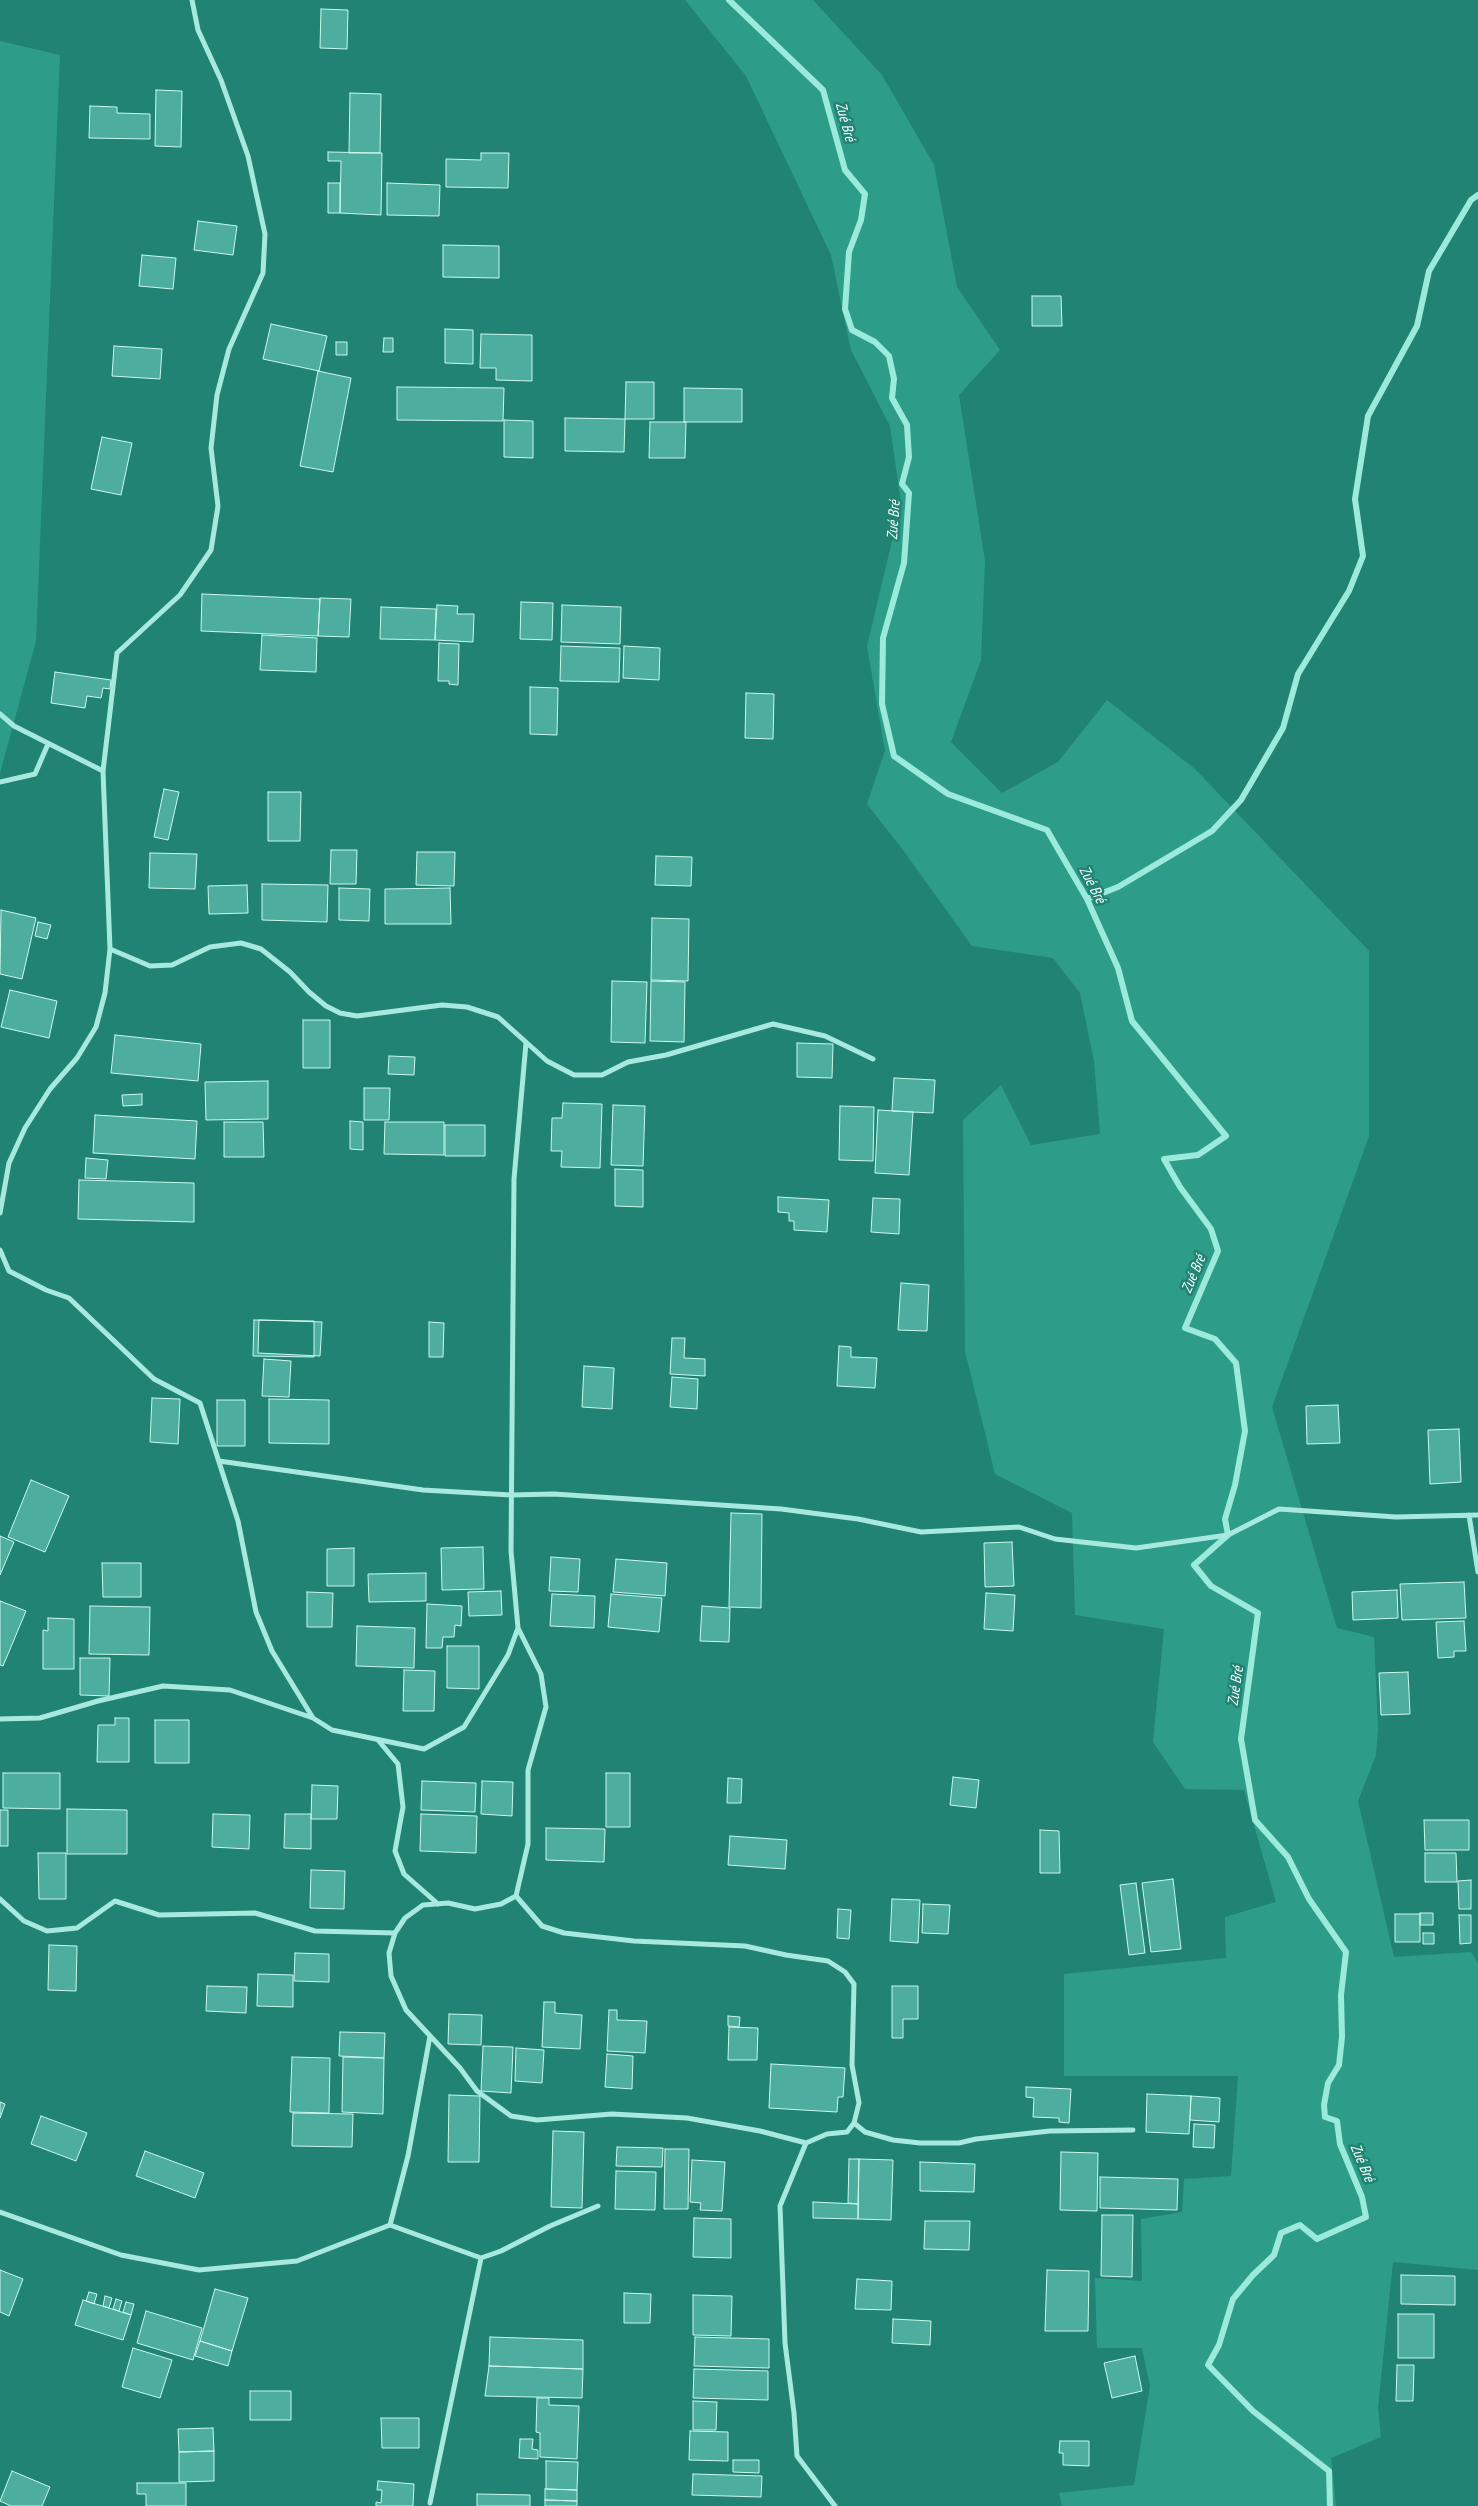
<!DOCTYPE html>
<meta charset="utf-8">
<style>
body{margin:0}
canvas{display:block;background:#208373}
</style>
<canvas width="1478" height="2506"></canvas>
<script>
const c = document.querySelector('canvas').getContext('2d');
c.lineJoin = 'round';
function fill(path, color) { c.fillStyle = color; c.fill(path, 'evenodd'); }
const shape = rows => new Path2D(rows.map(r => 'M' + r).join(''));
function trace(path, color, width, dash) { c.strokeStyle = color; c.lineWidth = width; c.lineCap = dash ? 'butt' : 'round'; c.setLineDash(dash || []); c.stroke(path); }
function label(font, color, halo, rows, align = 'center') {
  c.font = font + ' "PT Sans Narrow",sans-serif'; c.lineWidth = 5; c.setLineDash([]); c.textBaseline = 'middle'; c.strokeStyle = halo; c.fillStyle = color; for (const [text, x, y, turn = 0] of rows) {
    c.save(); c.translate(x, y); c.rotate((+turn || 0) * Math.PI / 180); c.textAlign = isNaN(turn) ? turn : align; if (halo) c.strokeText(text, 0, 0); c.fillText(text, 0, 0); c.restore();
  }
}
fill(shape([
 [685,0,813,0,882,75,934,165,957,287,1000,350,959,395,985,561,981,660,951,742,1002,793,1058,762,1107,700,1195,769,1369,951,1369,1136,1272,1407,1337,1628,1374,1637,1378,1730,1376,1755,1358,1801,1394,1957,1471,1952,1478,1963,1478,2270,1393,2262,1378,2407,1381,2437,1331,2458,1336,2506,1062,2506,1059,2493,1134,2485,1150,2386,1142,2348,1097,2348,1095,2278,1142,2281,1141,2219,1182,2212,1184,2179,1231,2176,1238,2076,1064,2076,1064,1974,1226,1958,1225,1917,1276,1902,1244,1790,1185,1789,1153,1742,1164,1629,1075,1615,1072,1513,995,1474,965,1351,963,1120,1001,1085,1031,1145,1100,1134,1094,1061,1080,993,1053,958,972,946,903,850,867,804,885,751,867,646,901,503,890,426,851,350,831,255,746,76],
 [0,41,60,55,36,641,0,773]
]), '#2d9d8a');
trace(shape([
 [729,0,823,90,845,170,865,194,861,220,849,252,845,309,852,330,875,342,889,356,894,379,892,398,907,425,909,457,902,484,909,493,904,563,883,638,882,704,894,756,948,794,1047,830,1087,899,1118,968,1132,1021,1226,1136,1198,1155,1164,1159,1180,1187,1211,1229,1218,1251,1185,1328,1215,1339,1236,1363,1245,1431,1235,1485,1225,1519,1228,1535,1194,1565,1211,1586,1258,1613,1241,1739,1255,1820,1288,1857,1309,1899,1346,1952,1341,1995,1342,2037,1339,2065,1328,2083,1324,2105,1325,2117,1337,2121,1340,2144,1362,2197,1366,2217,1317,2239,1300,2225,1281,2233,1274,2255,1253,2275,1233,2299,1219,2345,1208,2365,1253,2411,1329,2471,1330,2506],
 [1087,899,1118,887,1212,831,1241,800,1283,728,1298,674,1349,591,1363,556,1355,499,1368,416,1417,326,1429,271,1471,200,1478,195]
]), '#9beadc', 6);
const building = shape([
 [321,9,348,10,347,49,320,48,321,9],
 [156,90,182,91,181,147,155,146,156,90],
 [350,93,381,94,380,153,349,153,350,93],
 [90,106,117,107,117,113,150,114,150,139,89,138,90,106],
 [328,152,382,153,381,215,340,213,341,161,328,161,328,152],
 [481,153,509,153,508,188,446,187,446,159,481,160,481,153],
 [328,183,340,183,340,213,328,213,328,183],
 [387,183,440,185,439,216,387,215,387,183],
 [198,221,237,226,233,255,194,250,198,221],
 [443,245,499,246,499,278,443,277,443,245],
 [142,255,176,258,173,289,139,286,142,255],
 [1032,296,1061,296,1062,326,1032,326,1032,296],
 [271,324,327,336,319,371,263,359,271,324],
 [445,329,473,330,473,364,445,363,445,329],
 [481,334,532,335,532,381,496,380,496,368,480,368,481,334],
 [384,338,393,338,393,352,383,352,384,338],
 [336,342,347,342,347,355,336,355,336,342],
 [114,346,162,349,160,379,112,376,114,346],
 [318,371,351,378,333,472,300,466,318,371],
 [626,382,654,382,654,419,625,419,626,382],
 [397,387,504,388,503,421,397,420,397,387],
 [684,388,742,389,742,422,684,422,684,388],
 [565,418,625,419,624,452,565,451,565,418],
 [504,420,533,421,533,458,504,457,504,420],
 [650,422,686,422,685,458,649,458,650,422],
 [102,437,132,443,121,495,91,489,102,437],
 [202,594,320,599,318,636,201,631,202,594],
 [320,598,351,599,349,637,318,636,320,598],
 [521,602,553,603,552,640,520,639,521,602],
 [437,605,458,606,457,614,474,614,473,642,435,640,437,605],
 [562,605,621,607,620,644,561,642,562,605],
 [381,607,436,609,435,640,380,639,381,607],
 [262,635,317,638,316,672,260,670,262,635],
 [439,643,459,644,458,685,449,684,449,681,438,681,439,643],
 [561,646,620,648,619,682,560,681,561,646],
 [624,646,660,648,659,680,623,678,624,646],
 [55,672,111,680,110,689,103,688,101,698,87,696,85,708,51,703,55,672],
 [530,687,558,688,557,735,530,734,530,687],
 [746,693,774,694,773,739,745,738,746,693],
 [164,789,179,792,168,840,154,837,164,789],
 [268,792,301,792,300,841,268,841,268,792],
 [331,850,357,850,356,884,330,884,331,850],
 [417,852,455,852,454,886,416,885,417,852],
 [150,853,197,854,195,889,149,888,150,853],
 [656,856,692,857,691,886,655,885,656,856],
 [262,884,328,885,327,922,262,920,262,884],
 [247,885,248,913,209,914,208,886,247,885],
 [339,888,370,889,369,921,339,920,339,888],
 [450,888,451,924,385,924,385,889,450,888],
 [1,910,36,918,22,979,0,974,1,910],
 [652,918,689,919,688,981,651,980,652,918],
 [38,922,51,925,47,939,35,936,38,922],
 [612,981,647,982,645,1043,611,1042,612,981],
 [651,981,685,982,684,1042,650,1041,651,981],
 [10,990,57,1001,49,1038,1,1027,10,990],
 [303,1020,330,1020,330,1068,303,1068,303,1020],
 [115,1035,201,1044,198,1081,111,1073,115,1035],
 [797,1043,833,1044,832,1078,797,1077,797,1043],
 [389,1056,415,1057,414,1075,388,1074,389,1056],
 [894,1078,935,1080,933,1113,892,1111,894,1078],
 [268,1081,268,1119,206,1120,205,1082,268,1081],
 [364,1088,390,1088,389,1120,364,1120,364,1088],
 [142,1094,142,1105,123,1106,122,1095,142,1094],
 [563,1103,602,1104,600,1168,561,1167,562,1151,551,1151,552,1118,562,1118,563,1103],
 [613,1105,645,1106,643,1166,611,1165,613,1105],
 [840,1106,874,1107,873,1161,839,1160,840,1106],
 [878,1110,913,1112,909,1175,875,1173,878,1110],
 [95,1115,197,1121,195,1159,93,1153,95,1115],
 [350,1121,363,1122,363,1150,350,1149,350,1121],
 [224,1122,263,1122,264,1157,224,1157,224,1122],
 [385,1122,444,1122,444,1155,384,1154,385,1122],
 [445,1125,485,1125,485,1156,445,1156,445,1125],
 [86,1158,108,1160,106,1179,85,1178,86,1158],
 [615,1169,643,1170,643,1207,615,1206,615,1169],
 [79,1180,194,1183,194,1222,78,1219,79,1180],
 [778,1197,829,1200,827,1232,794,1230,794,1221,789,1221,789,1213,778,1212,778,1197],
 [873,1198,900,1199,899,1234,871,1232,873,1198],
 [901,1283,929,1285,927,1331,898,1330,901,1283],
 [254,1320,314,1321,314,1357,253,1356,254,1320],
 [259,1320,322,1322,320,1356,258,1353,259,1320],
 [429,1322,444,1323,443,1357,429,1357,429,1322],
 [672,1338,685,1338,684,1358,705,1359,705,1376,670,1374,672,1338],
 [839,1346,851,1347,851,1357,877,1358,875,1388,837,1386,839,1346],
 [264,1359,291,1361,289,1397,262,1396,264,1359],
 [584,1366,614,1368,612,1409,582,1407,584,1366],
 [672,1377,698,1379,697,1409,670,1407,672,1377],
 [152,1398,180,1399,178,1444,150,1442,152,1398],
 [269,1399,329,1400,329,1444,269,1443,269,1399],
 [217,1400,245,1400,245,1446,217,1446,217,1400],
 [1338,1405,1340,1443,1307,1444,1306,1406,1338,1405],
 [1459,1429,1461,1482,1430,1484,1428,1430,1459,1429],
 [31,1480,69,1496,45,1552,8,1537,31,1480],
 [731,1513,762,1514,761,1608,729,1607,731,1513],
 [0,1536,14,1542,0,1575,0,1536],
 [1012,1542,1014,1586,985,1587,984,1543,1012,1542],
 [483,1547,484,1589,442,1590,441,1548,483,1547],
 [354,1548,354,1586,327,1586,327,1549,354,1548],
 [551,1557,580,1559,578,1592,549,1591,551,1557],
 [616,1559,667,1563,665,1596,613,1592,616,1559],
 [102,1563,141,1563,141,1597,103,1597,102,1563],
 [426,1573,426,1601,369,1602,368,1574,426,1573],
 [1464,1582,1466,1618,1402,1620,1400,1584,1464,1582],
 [1397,1590,1398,1618,1353,1620,1352,1592,1397,1590],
 [501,1591,502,1615,469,1616,468,1592,501,1591],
 [307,1592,333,1593,332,1627,307,1627,307,1592],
 [986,1593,1015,1595,1013,1631,984,1629,986,1593],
 [552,1594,595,1596,594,1628,550,1626,552,1594],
 [611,1594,662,1598,659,1632,608,1627,611,1594],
 [0,1601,26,1611,3,1666,0,1665,0,1601],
 [427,1604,462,1606,461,1626,455,1625,454,1637,443,1637,442,1648,426,1648,427,1604],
 [90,1606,150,1607,149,1655,89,1654,90,1606],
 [702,1606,730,1608,729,1642,700,1641,702,1606],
 [48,1618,74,1619,74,1669,43,1669,43,1630,48,1631,48,1618],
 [1464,1621,1466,1651,1454,1651,1454,1657,1438,1658,1436,1622,1464,1621],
 [357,1626,415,1628,414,1668,356,1666,357,1626],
 [447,1646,479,1646,479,1689,447,1688,447,1646],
 [80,1658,110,1658,109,1696,80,1695,80,1658],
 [404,1670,435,1671,434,1711,403,1711,404,1670],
 [1408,1672,1410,1714,1381,1715,1379,1673,1408,1672],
 [115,1718,129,1718,129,1762,97,1762,98,1725,115,1725,115,1718],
 [155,1720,189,1720,189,1763,155,1763,155,1720],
 [3,1773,60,1773,60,1809,3,1808,3,1773],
 [606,1773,630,1773,630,1827,606,1827,606,1773],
 [953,1777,979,1780,976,1808,950,1805,953,1777],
 [728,1778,742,1779,741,1803,727,1803,728,1778],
 [422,1781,476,1783,475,1812,421,1810,422,1781],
 [482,1781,513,1782,512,1816,481,1814,482,1781],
 [312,1785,338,1786,337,1819,311,1819,312,1785],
 [67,1809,127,1810,127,1854,67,1854,67,1809],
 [0,1810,8,1810,8,1846,0,1846,0,1810],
 [213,1814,250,1815,249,1849,212,1847,213,1814],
 [285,1814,311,1814,311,1849,284,1848,285,1814],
 [421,1814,477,1816,476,1853,420,1851,421,1814],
 [1424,1820,1469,1820,1469,1850,1425,1850,1424,1820],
 [546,1828,605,1829,604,1862,546,1860,546,1828],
 [1040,1830,1059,1831,1060,1873,1040,1873,1040,1830],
 [730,1836,787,1840,785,1869,728,1865,730,1836],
 [38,1853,66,1853,66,1899,39,1899,38,1853],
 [1425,1853,1456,1853,1457,1882,1425,1882,1425,1853],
 [311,1870,345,1871,344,1909,310,1908,311,1870],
 [1173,1879,1181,1949,1151,1952,1142,1883,1173,1879],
 [1471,1880,1471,1909,1459,1909,1458,1881,1471,1880],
 [1136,1883,1145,1953,1129,1955,1120,1885,1136,1883],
 [892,1899,920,1900,918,1943,890,1941,892,1899],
 [923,1904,950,1905,948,1934,922,1933,923,1904],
 [838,1909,851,1910,849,1939,837,1938,838,1909],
 [1420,1913,1433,1913,1433,1925,1420,1925,1420,1913],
 [1395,1914,1420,1914,1420,1942,1395,1942,1395,1914],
 [1459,1915,1471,1915,1471,1943,1460,1944,1459,1915],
 [1423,1933,1434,1933,1434,1944,1423,1944,1423,1933],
 [49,1945,77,1946,76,1991,48,1990,49,1945],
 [295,1953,329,1954,329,1982,294,1981,295,1953],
 [258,1974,293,1975,293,2007,257,2006,258,1974],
 [207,1986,247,1987,246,2013,206,2011,207,1986],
 [892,1986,918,1986,918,2019,903,2019,903,2038,892,2038,892,1986],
 [544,2002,555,2002,555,2013,582,2015,580,2049,542,2047,544,2002],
 [609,2010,617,2010,617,2020,647,2021,645,2053,607,2051,609,2010],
 [449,2014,482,2015,481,2045,448,2044,449,2014],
 [728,2016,740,2017,739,2027,728,2026,728,2016],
 [729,2027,758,2028,757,2060,728,2060,729,2027],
 [340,2032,385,2033,384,2058,339,2056,340,2032],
 [483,2046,513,2047,511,2093,481,2091,483,2046],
 [516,2048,544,2050,542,2083,515,2081,516,2048],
 [607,2054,633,2056,632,2089,605,2087,607,2054],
 [292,2057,330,2058,329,2113,290,2112,292,2057],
 [343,2057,384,2058,383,2114,342,2112,343,2057],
 [771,2064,845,2068,843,2097,838,2097,837,2112,769,2108,771,2064],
 [1026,2087,1071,2089,1069,2123,1059,2122,1059,2118,1033,2117,1034,2098,1026,2097,1026,2087],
 [1147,2094,1191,2096,1189,2134,1146,2132,1147,2094],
 [449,2095,480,2096,479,2162,448,2162,449,2095],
 [1191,2096,1220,2098,1219,2122,1190,2120,1191,2096],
 [0,2102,5,2104,0,2118,0,2102],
 [293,2113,353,2114,352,2147,292,2146,293,2113],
 [41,2116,87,2133,76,2161,31,2144,41,2116],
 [1194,2124,1215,2125,1214,2148,1193,2147,1194,2124],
 [553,2131,584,2132,582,2208,551,2207,553,2131],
 [617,2147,663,2148,662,2167,616,2166,617,2147],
 [665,2149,689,2149,688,2209,664,2209,665,2149],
 [145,2151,204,2173,195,2198,136,2176,145,2151],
 [1061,2152,1098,2153,1097,2211,1060,2210,1061,2152],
 [849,2159,859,2159,858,2204,848,2203,849,2159],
 [859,2159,893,2160,891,2220,858,2219,859,2159],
 [692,2160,725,2162,722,2211,700,2210,701,2203,690,2202,692,2160],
 [920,2162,975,2164,974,2192,920,2191,920,2162],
 [616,2171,656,2172,655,2210,615,2209,616,2171],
 [1100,2177,1178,2179,1177,2210,1100,2208,1100,2177],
 [813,2202,858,2204,858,2219,813,2218,813,2202],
 [1102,2215,1133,2215,1132,2277,1101,2276,1102,2215],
 [694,2218,731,2219,731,2258,693,2257,694,2218],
 [925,2221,970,2221,969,2250,924,2249,925,2221],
 [0,2270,23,2279,9,2316,0,2312,0,2270],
 [1047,2270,1089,2271,1088,2331,1045,2331,1047,2270],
 [1401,2275,1455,2276,1455,2305,1401,2304,1401,2275],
 [857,2279,892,2281,891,2310,855,2309,857,2279],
 [215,2289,248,2298,232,2351,200,2341,215,2289],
 [89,2292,97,2294,94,2304,86,2301,89,2292],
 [624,2293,651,2294,650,2323,624,2323,624,2293],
 [693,2295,732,2296,731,2336,693,2335,693,2295],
 [105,2296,112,2298,109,2308,103,2306,105,2296],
 [116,2299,122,2301,119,2311,113,2309,116,2299],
 [83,2300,131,2315,123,2340,75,2325,83,2300],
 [126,2302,134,2304,131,2315,123,2312,126,2302],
 [146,2311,202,2328,193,2360,137,2343,146,2311],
 [1398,2314,1434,2314,1434,2358,1398,2358,1398,2314],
 [893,2319,931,2321,930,2345,892,2343,893,2319],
 [490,2337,583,2340,583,2369,489,2366,490,2337],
 [695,2337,769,2339,769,2368,694,2366,695,2337],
 [200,2341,232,2351,228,2366,195,2356,200,2341],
 [133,2348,172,2360,160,2398,122,2387,133,2348],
 [1135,2356,1142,2391,1112,2398,1104,2363,1135,2356],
 [1397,2365,1414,2365,1413,2401,1396,2401,1397,2365],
 [489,2366,583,2369,582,2398,485,2396,489,2366],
 [694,2369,768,2371,768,2400,693,2398,694,2369],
 [250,2391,291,2391,291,2420,250,2420,250,2391],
 [537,2398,549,2398,549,2405,579,2406,577,2459,540,2457,540,2433,536,2432,537,2398],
 [693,2401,717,2402,716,2430,693,2430,693,2401],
 [381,2418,419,2418,419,2448,382,2448,381,2418],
 [213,2428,214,2451,179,2452,178,2429,213,2428],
 [690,2431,728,2432,728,2461,689,2460,690,2431],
 [520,2439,533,2439,532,2449,538,2450,538,2459,519,2458,520,2439],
 [1060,2441,1089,2441,1089,2466,1063,2465,1063,2453,1059,2453,1060,2441],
 [214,2451,214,2481,179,2482,179,2452,214,2451],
 [733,2460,759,2460,759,2473,733,2472,733,2460],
 [546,2461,578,2462,577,2490,546,2489,546,2461],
 [12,2471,50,2487,42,2506,11,2506,0,2501,12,2471],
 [693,2474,762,2476,761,2497,692,2495,693,2474],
 [378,2481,414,2484,413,2506,376,2506,376,2502,381,2503,382,2490,377,2490,378,2481],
 [137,2483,186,2483,186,2506,146,2506,146,2494,137,2494,137,2483],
 [545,2489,577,2490,577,2501,545,2500,545,2489],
 [477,2494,530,2495,530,2506,477,2506,477,2494],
 [545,2500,577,2501,577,2506,545,2506,545,2500]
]);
fill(building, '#4dad9e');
trace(building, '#cbf7ef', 1);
trace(shape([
 [0,714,14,726,103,771],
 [0,782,35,774,48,744],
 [110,949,150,966,172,965,210,947,241,943,261,949,290,972,309,992,326,1006,340,1013,357,1016,442,1005,467,1007,498,1017,547,1061,574,1075,602,1075,628,1062,666,1055,773,1024,825,1036,873,1059],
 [0,1213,9,1163,25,1128,50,1089,77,1058,96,1027,105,993,110,949,103,771,117,653,180,595,211,550,218,506,211,448,217,395,229,349,263,273,265,234,248,156,221,80,198,30,192,0],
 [0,1250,9,1271,46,1290,69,1298,154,1379,200,1403,238,1521,256,1612,272,1651,313,1718,332,1730,424,1749,464,1727,508,1655,518,1628],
 [219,1461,423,1490,511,1495,554,1494,781,1509,858,1519,921,1532,1019,1527,1055,1539,1136,1548,1228,1535,1279,1509,1396,1517,1478,1515],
 [1469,1515,1478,1572],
 [0,1719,40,1718,98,1701,163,1686,230,1690,313,1718],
 [378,1740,398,1764,403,1807,395,1851,404,1874,438,1904],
 [516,1896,542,1926,564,1933,634,1941,745,1946,786,1955,828,1961,845,1972,854,1984,852,2065,859,2103,854,2123,847,2132,827,2134,806,2143,760,2131,687,2118,612,2114,537,2120,511,2116,477,2091,460,2068,406,2010,391,1976,389,1953,395,1933,405,1918,423,1905,448,1903,475,1909,501,1904,516,1896,528,1844,528,1770,546,1707,541,1674,518,1628,511,1551,514,1179,526,1043],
 [0,1899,24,1921,47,1931,77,1928,115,1901,159,1915,255,1913,315,1931,395,1933],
 [854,2123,865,2132,893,2140,920,2143,959,2143,976,2139,1050,2131,1133,2130],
 [806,2143,780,2206,785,2343,794,2413,797,2456,835,2506],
 [0,2212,121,2255,199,2270,297,2261,390,2225,481,2258,501,2251,550,2226,598,2206],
 [390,2225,408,2156,430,2036],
 [430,2503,481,2258]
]), '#a7e9de', 5);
label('italic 15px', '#f7fefc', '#208373', [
 ["Zué Bré",845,122,75],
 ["Zué Bré",894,520,-86],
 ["Zué Bré",1092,885,62],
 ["Zué Bré",1194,1274,-67],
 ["Zué Bré",1236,1686,-82],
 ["Zué Bré",1362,2163,67]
]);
</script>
